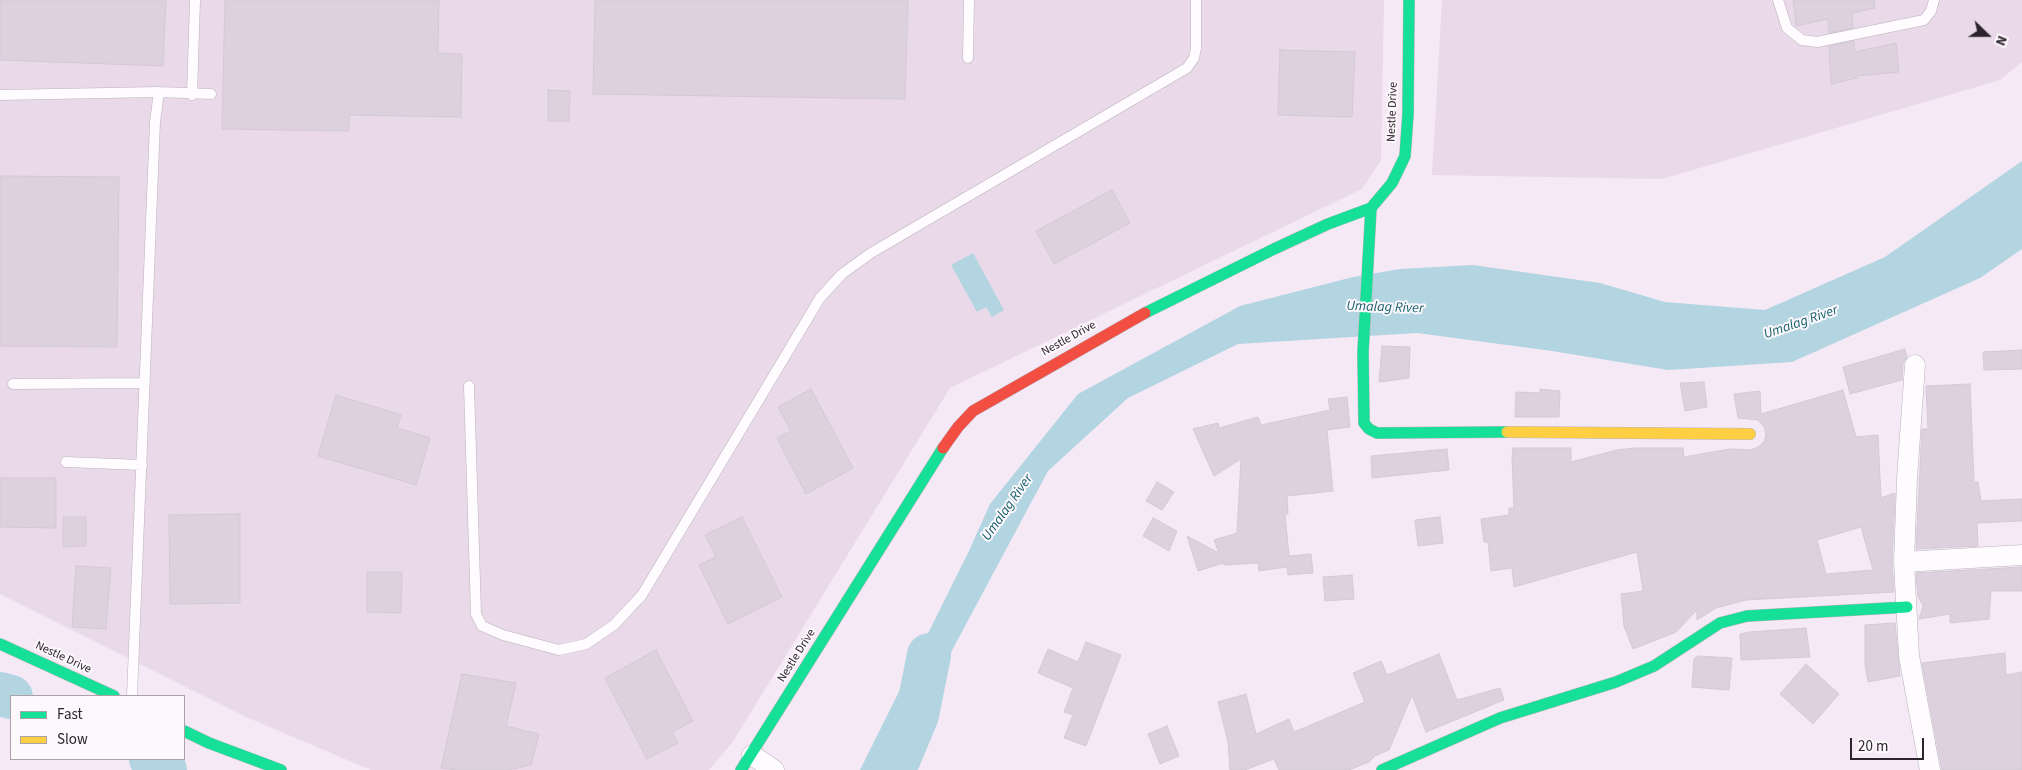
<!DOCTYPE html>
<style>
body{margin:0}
#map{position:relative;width:2022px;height:770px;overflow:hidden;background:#f5e9f6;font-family:"Source Sans 3",sans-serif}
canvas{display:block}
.legend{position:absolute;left:10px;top:695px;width:175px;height:65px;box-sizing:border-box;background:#fcf8fc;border:1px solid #a9a3a9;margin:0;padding:6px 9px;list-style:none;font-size:15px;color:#2c242c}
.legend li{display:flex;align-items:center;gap:10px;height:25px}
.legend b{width:25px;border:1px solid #a9a3a9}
.north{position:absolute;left:1962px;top:10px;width:50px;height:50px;-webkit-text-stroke:4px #fcf8fc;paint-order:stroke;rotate:112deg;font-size:14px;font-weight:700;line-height:20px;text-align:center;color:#2c242c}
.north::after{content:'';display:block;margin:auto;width:18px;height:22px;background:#2c242c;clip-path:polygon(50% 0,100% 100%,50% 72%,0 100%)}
.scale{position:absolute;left:1850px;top:738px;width:74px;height:22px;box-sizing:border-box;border:2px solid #2c242c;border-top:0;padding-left:6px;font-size:15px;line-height:18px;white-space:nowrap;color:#2c242c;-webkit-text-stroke:4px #fcf8fc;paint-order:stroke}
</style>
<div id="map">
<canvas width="2022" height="770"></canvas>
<ul class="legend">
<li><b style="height:6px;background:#16e098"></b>Fast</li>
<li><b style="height:6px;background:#ffcf43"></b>Slow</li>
</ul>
<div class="north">N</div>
<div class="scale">20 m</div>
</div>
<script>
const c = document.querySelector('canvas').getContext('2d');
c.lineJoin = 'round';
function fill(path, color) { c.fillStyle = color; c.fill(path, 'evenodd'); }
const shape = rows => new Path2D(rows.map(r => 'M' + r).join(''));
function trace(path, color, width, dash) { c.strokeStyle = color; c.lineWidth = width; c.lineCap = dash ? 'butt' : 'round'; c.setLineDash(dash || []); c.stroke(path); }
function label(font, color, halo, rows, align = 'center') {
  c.font = font + ' "Source Sans 3",sans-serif'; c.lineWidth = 4; c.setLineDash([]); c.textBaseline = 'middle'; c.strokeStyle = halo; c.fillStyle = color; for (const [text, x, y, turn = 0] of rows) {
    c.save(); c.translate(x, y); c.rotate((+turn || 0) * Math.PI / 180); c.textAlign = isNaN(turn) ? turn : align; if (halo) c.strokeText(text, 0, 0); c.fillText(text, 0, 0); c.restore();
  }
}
fill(shape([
 [0,0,1384,0,1381,160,1362,189,950,388,732,743,709,770,371,770,246,717,0,594],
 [1442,0,2022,0,2022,62,2000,80,1662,179,1432,175]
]), '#ead9e8');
fill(shape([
 [2022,161,2022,249,1980,278,1792,362,1668,370,1552,351,1417,333,1238,344,1128,398,1048,471,888,770,860,770,968,553,990,504,1078,394,1240,306,1353,277,1400,269,1473,265,1600,283,1665,302,1765,310,1885,257],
 [973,253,1004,310,992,317,986,307,977,312,951,265]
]), '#b2d5e1');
trace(shape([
 [0,694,11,697],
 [151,759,165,770],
 [894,770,917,715,929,655]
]), '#b2d5e1', 44);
const building = shape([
 [0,0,166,0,163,66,0,60,0,0],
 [225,0,439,0,438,53,462,54,461,117,349,115,349,131,222,129,225,0],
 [595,0,908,0,905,99,593,94,595,0],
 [1793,0,1874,0,1875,8,1852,13,1853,28,1829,33,1828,19,1796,26,1793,0],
 [1854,41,1855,52,1896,43,1899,72,1857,76,1857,78,1831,84,1829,46,1854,41],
 [1280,50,1355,52,1352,117,1278,115,1280,50],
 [548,90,570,91,569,121,548,121,548,90],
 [0,176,119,177,117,347,0,346,0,176],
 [1112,190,1130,223,1054,264,1036,231,1112,190],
 [1382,346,1410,347,1409,378,1379,382,1382,346],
 [1905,349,1907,357,1903,364,1902,380,1850,394,1843,367,1905,349],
 [2022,350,2022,369,1984,370,1983,352,2022,350],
 [1704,382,1707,407,1685,411,1680,383,1704,382],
 [1970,384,1974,482,1978,482,1981,501,2022,499,2022,521,1977,523,1978,546,1916,549,1922,429,1928,429,1926,386,1970,384],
 [811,389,853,468,806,494,777,438,791,431,778,407,811,389],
 [1540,389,1560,391,1559,417,1515,417,1516,392,1540,393,1540,389],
 [1843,390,1856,437,1878,435,1881,498,1895,493,1892,562,1894,592,1746,600,1716,608,1697,620,1697,610,1676,632,1633,649,1624,626,1621,594,1643,591,1637,552,1514,587,1512,568,1491,571,1488,542,1484,542,1481,519,1509,515,1509,508,1514,508,1512,457,1513,448,1571,448,1571,462,1617,450,1634,448,1683,448,1684,457,1730,449,1750,450,1758,447,1764,442,1766,435,1764,427,1758,420,1738,418,1734,394,1760,391,1761,414,1843,390],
 [1861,527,1873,570,1826,574,1817,540,1861,527],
 [336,395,401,415,397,428,430,438,416,485,318,456,336,395],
 [1347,397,1350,427,1327,430,1333,491,1287,496,1288,514,1285,514,1289,556,1311,554,1313,573,1288,575,1287,567,1259,571,1258,563,1224,565,1223,563,1198,571,1187,536,1219,553,1214,540,1237,533,1241,459,1214,476,1193,429,1218,423,1219,428,1258,417,1261,425,1330,410,1328,399,1347,397],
 [1447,449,1449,470,1372,478,1371,456,1447,449],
 [0,478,56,478,56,528,0,527,0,478],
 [1157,482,1174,492,1162,510,1146,501,1157,482],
 [240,514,240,603,170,604,169,515,240,514],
 [63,517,86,517,86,546,63,547,63,517],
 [742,517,782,597,728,624,699,565,716,557,705,535,742,517],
 [1440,517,1443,543,1418,546,1415,520,1440,517],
 [1153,518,1177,531,1169,551,1143,536,1153,518],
 [76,566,111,568,106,629,72,627,76,566],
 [2022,567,2022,591,1991,591,1989,619,1950,623,1950,614,1919,619,1923,606,1918,596,1916,573,2022,567],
 [367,572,402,572,401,613,367,612,367,572],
 [1352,575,1354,599,1325,601,1323,577,1352,575],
 [1895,623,1900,676,1868,682,1865,664,1865,625,1895,623],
 [1806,628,1810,657,1741,660,1740,634,1749,632,1806,628],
 [1086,642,1121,655,1086,746,1064,738,1073,715,1064,712,1073,688,1038,673,1048,649,1078,662,1086,642],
 [656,650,693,721,672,732,678,743,647,759,605,678,656,650],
 [2005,653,2006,675,2022,672,2022,770,1942,770,1922,663,2005,653],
 [1439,654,1457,700,1500,688,1504,700,1426,732,1412,695,1389,750,1375,756,1369,762,1349,770,1279,770,1274,759,1245,770,1230,770,1228,742,1218,702,1246,694,1256,734,1289,719,1294,732,1365,702,1353,673,1381,661,1387,675,1439,654],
 [1698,656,1732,658,1729,690,1692,687,1694,659,1698,656],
 [1806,664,1839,694,1813,724,1780,694,1806,664],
 [462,674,516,683,506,726,539,734,531,765,508,770,456,770,441,768,462,674],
 [1167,726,1179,756,1160,764,1148,734,1167,726]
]);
fill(building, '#ddd1de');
trace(building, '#d3cad4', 1);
const lane = shape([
 [1778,0,1787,28,1802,40,1817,42,1924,20,1931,11,1934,0],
 [968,58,969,0],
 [0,95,159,92,211,94],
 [192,95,195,0],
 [13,384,145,383],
 [469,386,476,614,482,626,503,635,559,650,586,644,614,625,642,595,820,298,842,274,871,253,1187,68,1194,58,1196,48,1196,0],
 [66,462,142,465],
 [132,696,155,122,159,92]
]);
const street = shape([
 [1915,365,1907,479,1904,562,1909,656,1930,770],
 [1904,562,2022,555],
 [752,755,774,770]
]);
const fast = shape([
 [1371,208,1363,352,1364,423,1369,429,1377,433,1507,432],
 [1145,313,1274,249,1328,224,1371,208,1392,183,1405,156,1408,114,1409,0],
 [0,644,114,696],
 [184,731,209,743,281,770],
 [741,770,943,448],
 [1382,770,1500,718,1616,682,1654,666,1720,623,1747,616,1907,607]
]);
const slow = shape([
 [1507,432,1750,434]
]);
const jam = shape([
 [943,448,958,427,973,411,1145,313]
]);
trace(lane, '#bbb2bc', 11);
trace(street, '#bbb2bc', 21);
trace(fast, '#bbb2bc', 12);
trace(slow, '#bbb2bc', 12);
trace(jam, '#bbb2bc', 12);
trace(lane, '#fefcfe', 10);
trace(street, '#fefcfe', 20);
trace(fast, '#16e098', 11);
trace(slow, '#ffcf43', 11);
trace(jam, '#f24e42', 11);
label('12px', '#2c242c', '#fcf8fc', [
 ["Nestle Drive",1393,112,-88],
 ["Nestle Drive",1069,339,-29],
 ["Nestle Drive",797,656,-58],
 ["Nestle Drive",63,658,25]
]);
label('italic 14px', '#125f6b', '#fcf8fc', [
 ["Umalag River",1385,308,2],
 ["Umalag River",1801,323,-19],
 ["Umalag River",1008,508,-55]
]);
</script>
